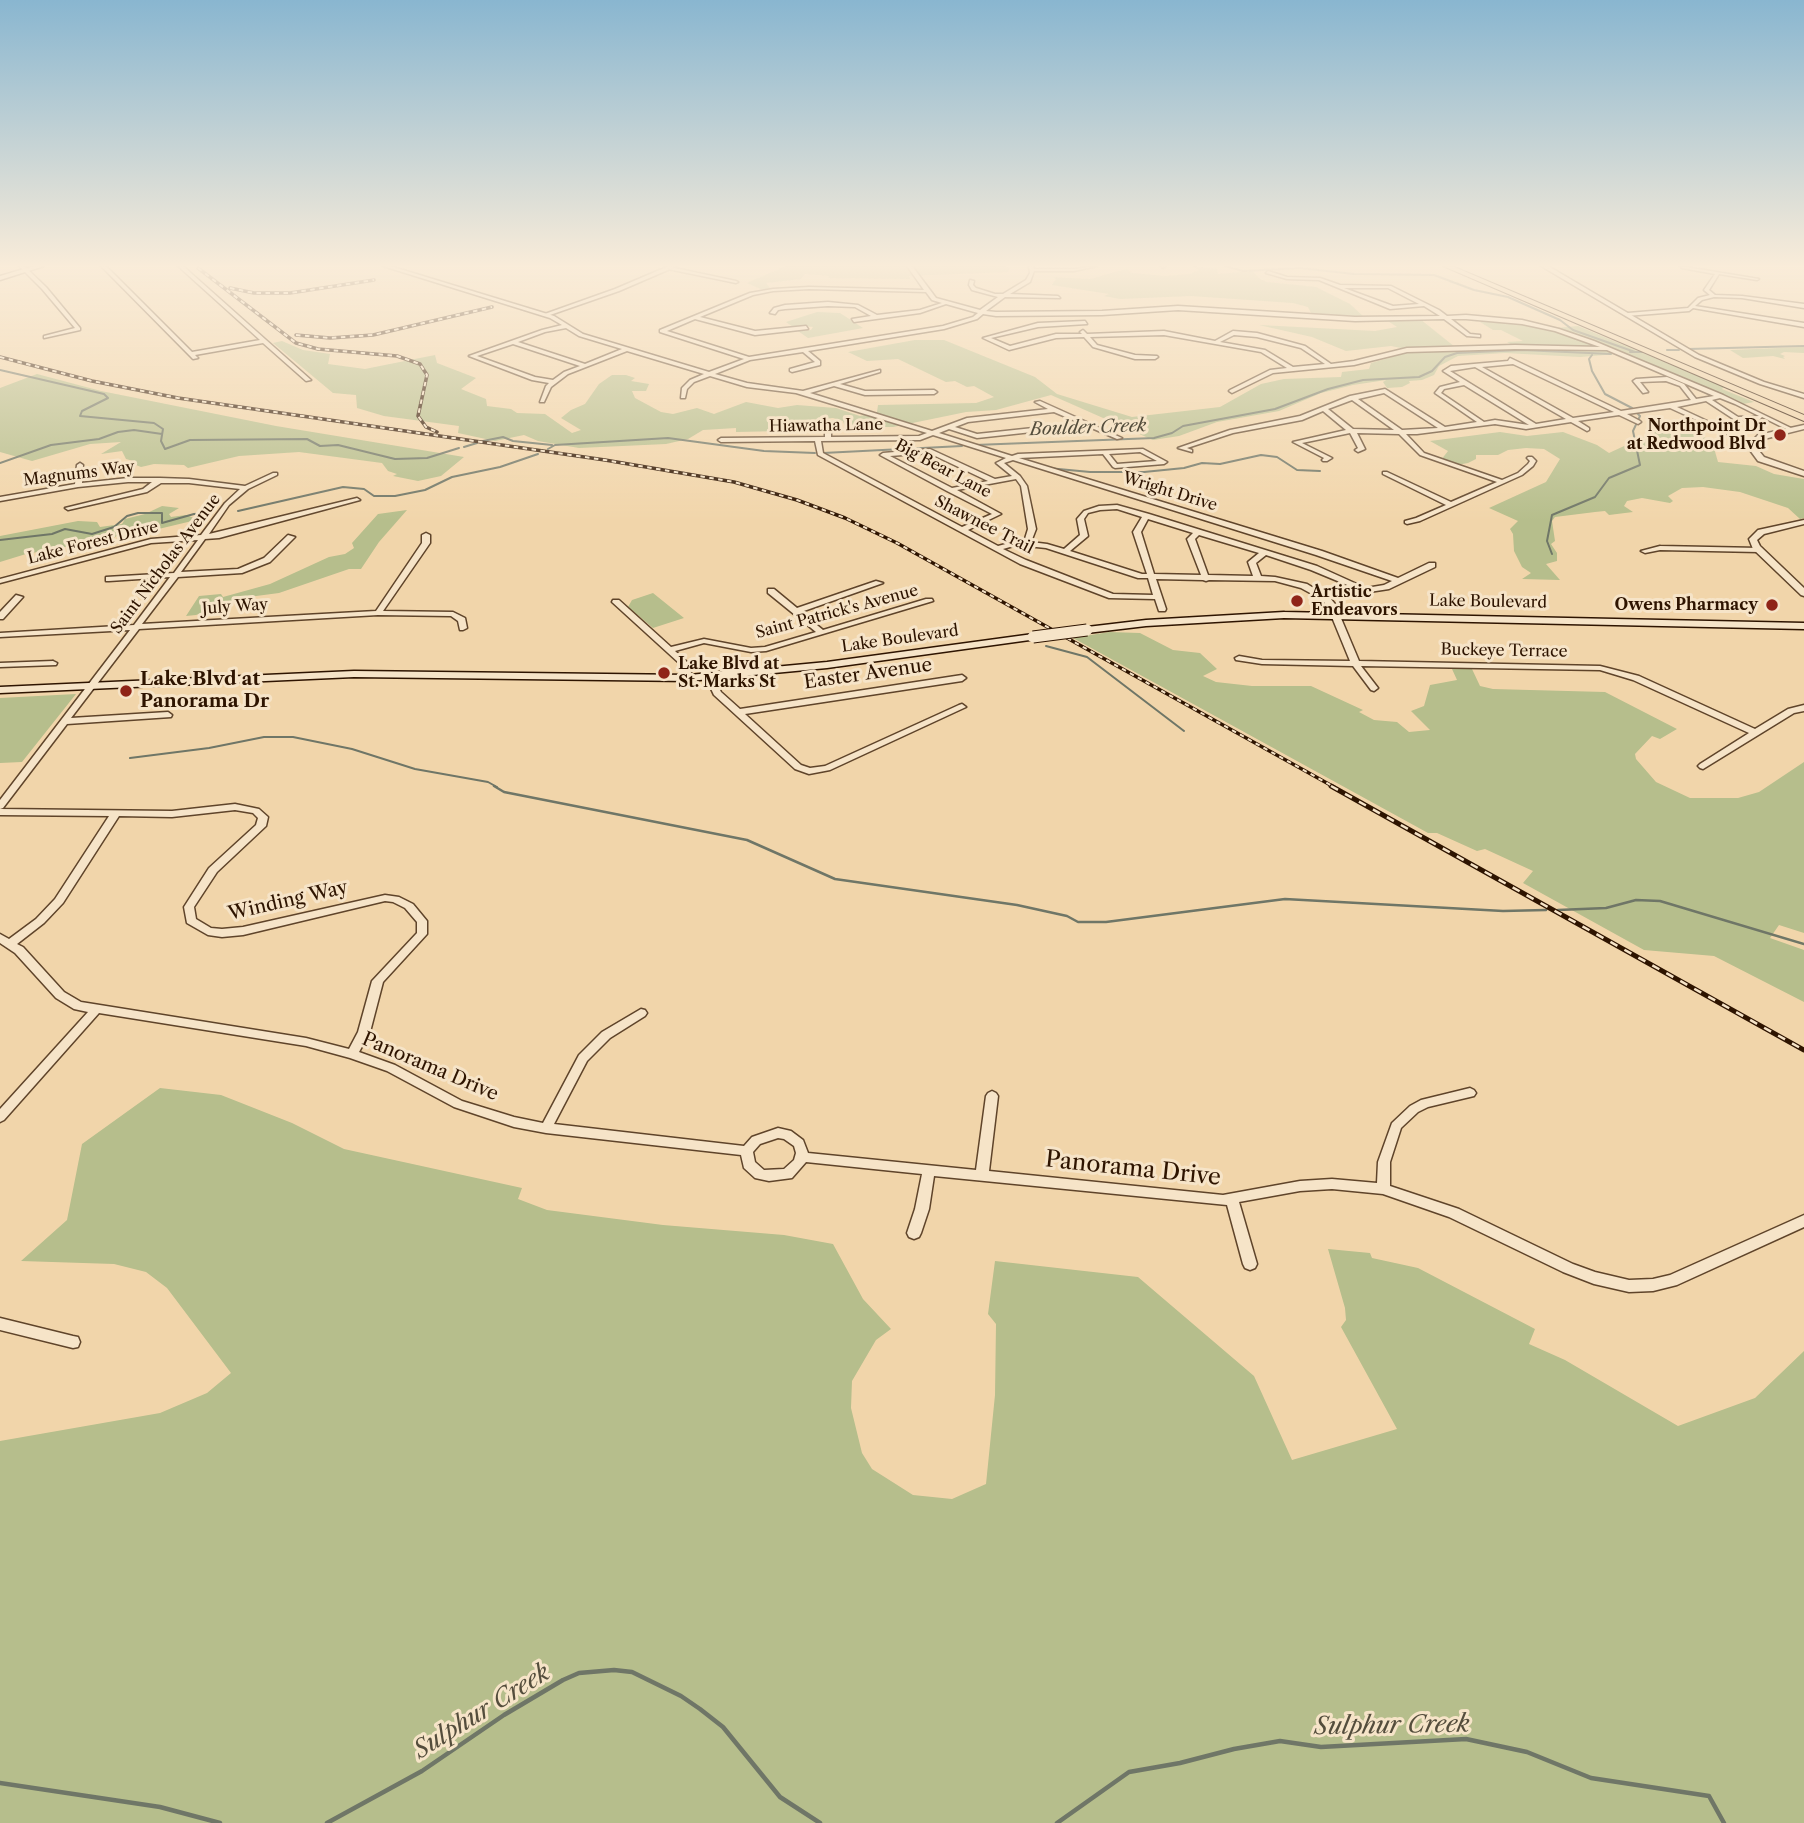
<!DOCTYPE html>
<style>
body{margin:0}
canvas{display:block;background:#f1d5aa}
</style>
<canvas width="1804" height="1823"></canvas>
<script>
const c = document.querySelector('canvas').getContext('2d');
c.lineJoin = 'round';
function fill(path, color) { c.fillStyle = color; c.fill(path, 'evenodd'); }
const shape = rows => new Path2D(rows.map(r => 'M' + r).join(''));
function trace(path, color, width, dash) { c.strokeStyle = color; c.lineWidth = width; c.lineCap = dash ? 'butt' : 'round'; c.setLineDash(dash || []); c.stroke(path); }
function label(font, color, halo, rows, align = 'center') {
  c.font = font + ' "Libre Caslon Text",serif'; c.lineWidth = 6; c.setLineDash([]); c.textBaseline = 'middle'; c.strokeStyle = halo; c.fillStyle = color; for (const [text, x, y, turn = 0] of rows) {
    c.save(); c.translate(x, y); c.rotate((+turn || 0) * Math.PI / 180); c.textAlign = isNaN(turn) ? turn : align; if (halo) c.strokeText(text, 0, 0); c.fillText(text, 0, 0); c.restore();
  }
}
fill(shape([
 [786,266,1004,266,1010,268,1008,272,909,276,910,279,828,278,829,276,805,274,801,279,766,283,771,289,763,290,747,283],
 [1192,266,1217,269,1218,274,1252,271,1260,279,1267,282,1316,287,1350,304,1364,317,1312,315,1308,307,1293,303,1191,296,1120,299,1104,296,1109,294,1052,285,1056,279,1053,277,1090,279,1126,269,1132,273,1165,276,1190,274,1199,270],
 [817,312,840,313,863,328,808,338,798,331,811,330,813,327,803,326,796,329,786,322],
 [1420,319,1455,347,1401,348,1391,346,1346,351,1312,337,1259,325,1375,331,1397,327,1388,321],
 [1486,320,1542,327,1601,348,1514,346,1507,342,1523,341,1501,330,1493,330,1480,322],
 [1578,326,1724,387,1722,389,1754,402,1743,404,1626,354,1556,328],
 [915,340,944,340,1035,377,1057,394,1132,417,1220,407,1261,384,1284,379,1341,377,1342,372,1369,369,1371,363,1406,353,1530,348,1605,349,1617,354,1580,357,1505,353,1458,356,1439,366,1434,375,1422,380,1409,381,1410,383,1402,387,1387,388,1383,382,1386,380,1353,385,1321,393,1279,411,1217,422,1179,436,1153,440,1051,395,996,410,966,412,893,427,845,427,843,421,833,418,808,420,808,426,783,431,736,432,736,428,703,430,688,439,666,444,579,448,538,441,524,435,495,441,458,433,459,426,384,416,357,408,356,395,333,393,273,343,282,341,303,350,330,354,328,364,365,369,435,355,437,363,476,378,461,389,486,399,487,406,511,409,517,413,545,414,572,433,581,430,561,418,571,410,585,404,599,384,612,375,626,375,635,378,631,381,649,384,646,391,632,391,635,398,661,412,673,414,697,408,714,414,746,402,778,408,797,405,836,408,860,416,877,412,878,405,976,403,994,397,974,386,967,387,955,381,946,382,898,359,867,361,848,352],
 [1804,347,1804,353,1784,352,1780,354,1785,356,1783,357,1785,359,1773,356,1743,358,1730,350],
 [37,374,101,391,276,426,464,457,441,476,418,481,393,476,397,474,388,471,382,463,299,452,239,456,188,468,184,465,154,464,141,467,136,465,137,462,126,459,122,451,101,454,121,442,90,444,32,461,0,452,0,388],
 [1674,423,1712,441,1718,462,1756,466,1774,474,1804,479,1804,518,1800,519,1788,508,1740,492,1703,487,1682,488,1668,496,1673,501,1670,503,1642,498,1627,501,1624,506,1633,512,1609,515,1605,511,1595,512,1555,517,1552,521,1555,541,1551,544,1557,553,1557,561,1546,564,1560,580,1522,579,1531,573,1522,567,1514,551,1513,534,1510,529,1518,521,1489,508,1546,482,1560,459,1544,449,1526,448,1508,450,1498,455,1476,455,1476,459,1468,463,1457,465,1441,460,1448,451,1430,441,1500,432,1527,436,1563,432,1597,445,1609,453],
 [162,506,179,508,169,514,171,517,186,515,194,518,192,521,146,532,129,528,115,537,99,541,26,554,0,562,0,536,78,521,97,522,100,527,122,524,125,519,145,514],
 [407,510,379,542,361,569,349,569,279,593,241,598,196,615,186,616,199,596,221,594,223,597,270,584,329,557,345,554,354,548,352,543,378,514],
 [653,593,684,618,653,628,628,607,632,600],
 [1109,632,1140,633,1173,650,1200,653,1217,669,1203,676,1216,682,1252,686,1311,686,1363,710,1359,712,1374,720,1397,722,1409,732,1430,730,1411,711,1424,706,1430,685,1457,680,1452,669,1472,669,1480,686,1493,689,1605,692,1677,729,1660,739,1652,736,1635,754,1636,759,1656,782,1690,798,1738,798,1759,792,1804,762,1804,933,1779,925,1770,938,1804,950,1804,1002,1714,956,1644,950,1523,883,1533,871,1485,849,1477,851,1437,833,1428,833,1073,638],
 [76,694,22,762,0,763,0,698],
 [160,1088,221,1095,292,1123,344,1149,522,1188,518,1199,547,1210,663,1225,784,1235,833,1244,863,1299,891,1329,876,1340,852,1381,851,1408,862,1453,872,1469,913,1495,952,1499,986,1484,995,1395,996,1324,988,1314,995,1261,1138,1277,1254,1376,1292,1460,1397,1429,1341,1327,1346,1320,1345,1308,1328,1249,1370,1253,1372,1258,1418,1268,1535,1329,1529,1344,1565,1360,1678,1426,1755,1398,1804,1351,1804,1823,0,1823,0,1441,160,1413,207,1393,231,1373,167,1288,146,1272,114,1264,21,1261,67,1220,82,1144]
]), '#b6be8c');
trace(shape([
 [1225,266,1243,271,1300,268,1354,274,1434,275,1474,290,1508,297,1560,320,1573,330,1635,352],
 [1688,349,1804,346],
 [1667,350,1679,350],
 [1630,352,1642,352],
 [0,370,104,394,108,398,82,411,80,416,154,423,163,429,161,441,165,449,190,440,307,439,320,446,338,445,395,459,427,458,459,448],
 [483,441,503,437,513,441,552,445],
 [975,445,1154,438,1172,433,1183,426,1275,409,1328,389,1363,380,1419,377,1432,371,1445,357,1457,353,1522,350,1611,354],
 [464,447,477,443],
 [548,449,555,445,668,438,764,451,815,453],
 [823,453,962,446],
 [0,463,51,445,99,439,118,432,134,430,162,434],
 [1048,468,1090,472,1144,472,1184,468,1202,463,1220,464,1261,455,1277,457,1297,470,1320,471],
 [238,511,343,487,364,489,374,496,395,496,425,490,452,477,500,467,538,454],
 [0,540,52,534,65,529,92,534,114,527,127,516,138,513,162,513,162,523,194,514,209,513],
 [1552,554,1547,541,1552,515,1595,497,1609,478,1640,465,1633,431,1640,416,1632,408,1605,394,1592,371,1589,359,1592,355],
 [1046,646,1087,657,1184,731],
 [130,758,209,748,264,737,293,737,352,749,415,769,488,782,497,787]
]), '#6f7667', 2);
trace(shape([
 [494,786,504,792,747,840,835,879,1017,905,1067,916,1078,922,1106,922,1285,899,1503,911,1546,910],
 [1558,910,1606,908,1636,900,1660,901,1804,944]
]), '#6f7667', 2.5);
trace(shape([
 [0,1783,160,1807,220,1823],
 [327,1823,422,1771,504,1715,563,1680,579,1673,614,1670,632,1672,681,1696,700,1709,723,1727,780,1797,820,1823],
 [1057,1823,1129,1772,1180,1763,1234,1749,1280,1741,1321,1747,1466,1739,1527,1752,1591,1778,1709,1796,1724,1823]
]), '#6f7667', 4.5);
const minor = shape([
 [19,266,24,266,46,287,80,328,80,330,44,338,44,336,75,328,42,289,19,266],
 [101,266,106,266,192,352,260,340,178,266,183,266,311,380,306,381,263,343,195,355,198,358,193,359,101,266],
 [383,266,390,266,554,316,583,334,709,372,744,359,660,332,660,330,750,293,773,289,809,287,924,290,907,266,912,266,936,298,980,310,998,297,972,290,969,285,970,280,974,281,973,285,976,288,995,294,1003,294,1026,280,1030,273,1029,266,1033,266,1034,269,1074,269,1097,266,1074,271,1034,271,1030,282,1010,294,1058,296,1060,298,1005,297,986,311,996,312,1102,311,1178,306,1355,317,1440,316,1424,306,1390,309,1319,280,1287,279,1266,273,1268,271,1287,277,1320,278,1340,285,1391,286,1439,310,1447,316,1466,315,1522,320,1559,329,1594,341,1723,395,1793,429,1788,430,1762,417,1759,420,1735,420,1706,401,1677,407,1733,433,1733,435,1729,435,1670,408,1627,414,1640,421,1641,422,1638,424,1619,415,1578,421,1589,428,1589,430,1587,431,1571,422,1526,429,1495,424,1417,434,1406,434,1424,453,1502,480,1518,473,1528,464,1530,461,1527,458,1528,457,1532,457,1536,461,1533,466,1522,475,1420,521,1407,524,1405,523,1405,521,1416,518,1446,505,1383,474,1383,472,1387,472,1451,502,1497,482,1420,455,1399,434,1357,433,1365,449,1358,452,1355,450,1358,448,1350,433,1302,443,1332,458,1327,461,1323,461,1322,460,1324,458,1293,442,1346,430,1323,411,1302,420,1233,433,1187,448,1192,450,1192,452,1178,448,1230,430,1300,416,1350,396,1385,389,1445,427,1477,422,1435,393,1440,387,1460,382,1443,371,1451,366,1508,361,1510,358,1621,411,1691,400,1680,386,1666,381,1640,382,1648,392,1643,393,1633,381,1636,379,1667,377,1684,384,1696,399,1714,396,1607,350,1515,349,1407,352,1354,365,1273,373,1232,393,1229,391,1230,390,1270,370,1287,368,1261,352,1164,335,1090,337,1097,345,1135,355,1157,356,1158,357,1155,359,1135,359,1093,347,1084,337,1056,338,1009,350,983,338,1038,323,1085,321,1087,324,1038,327,991,338,1010,346,1056,334,1082,334,1080,332,1083,330,1087,334,1164,331,1215,341,1233,331,1257,333,1305,346,1331,364,1354,361,1407,348,1515,345,1600,347,1555,331,1522,324,1466,319,1451,319,1470,334,1480,335,1480,337,1467,336,1444,319,1355,321,1178,310,1102,315,996,316,983,314,977,319,944,329,808,351,820,361,820,365,792,372,790,371,790,369,815,362,803,352,750,360,715,374,747,383,803,391,880,370,880,372,840,384,865,391,934,390,937,392,934,394,865,395,834,386,810,393,932,431,967,418,1048,409,1035,402,1040,401,1122,438,1117,439,1087,426,977,438,949,429,939,433,1012,456,1018,454,1143,449,1167,462,1164,464,1115,468,1113,467,1103,454,1019,458,1322,551,1398,578,1429,563,1435,563,1435,567,1389,589,1330,598,1335,604,1359,661,1600,666,1639,676,1755,729,1788,709,1804,705,1804,711,1794,713,1703,769,1700,768,1698,766,1700,764,1749,733,1633,680,1600,670,1361,666,1378,688,1374,691,1371,690,1353,666,1262,664,1236,660,1235,658,1239,656,1262,660,1350,661,1327,605,1321,599,1301,588,1275,581,1209,580,1206,581,1203,580,1156,579,1166,609,1165,611,1159,611,1155,599,1109,598,1020,564,818,455,815,441,721,442,718,440,721,438,825,437,825,423,828,421,831,423,831,437,919,436,927,433,796,393,747,387,710,376,694,382,687,389,685,398,681,398,682,388,690,380,704,374,627,351,568,374,551,387,544,402,540,402,546,386,549,383,532,380,469,356,542,330,562,325,550,318,383,266],
 [1344,288,1388,288,1419,304,1393,306,1344,288],
 [809,289,926,292,932,300,942,303,920,310,877,315,858,305,828,302,785,305,774,308,770,313,775,314,778,310,785,309,828,306,855,307,871,316,852,319,854,322,920,313,946,304,978,313,973,317,943,326,749,357,667,331,695,319,755,335,808,329,806,326,755,331,700,317,753,295,773,291,809,289],
 [566,328,579,336,622,349,585,364,518,342,545,332,566,328],
 [1234,335,1257,337,1301,348,1325,364,1293,367,1265,350,1220,342,1234,335],
 [513,344,580,366,564,372,553,380,535,377,477,356,513,344],
 [1513,364,1614,412,1573,418,1482,367,1513,364],
 [1475,367,1566,419,1536,424,1450,371,1475,367],
 [1464,385,1529,425,1495,420,1484,422,1441,393,1444,389,1464,385],
 [1384,393,1438,428,1402,430,1358,399,1384,393],
 [1720,398,1735,404,1759,416,1738,417,1712,400,1720,398],
 [1352,400,1394,430,1353,429,1328,409,1352,400],
 [1054,412,1080,423,977,434,955,427,968,422,1054,412],
 [933,435,1006,458,996,463,1012,476,995,479,930,449,883,453,880,455,947,491,992,514,962,527,823,453,821,441,920,440,933,435],
 [1140,452,1157,461,1117,464,1109,454,1140,452],
 [929,453,988,481,952,488,890,456,929,453],
 [1013,460,1316,555,1392,581,1384,585,1325,595,1307,584,1275,577,1261,576,1256,563,1266,555,1311,570,1352,587,1359,585,1317,566,1149,514,1117,505,1099,506,1084,511,1077,519,1080,535,1064,549,1047,544,1031,542,1036,529,1027,486,1020,476,1004,463,1013,460],
 [1016,479,1021,486,1028,529,1024,542,1017,541,998,546,968,530,1001,514,957,490,1016,479],
 [1117,509,1142,517,1133,532,1147,574,1142,574,1070,551,1088,536,1084,519,1088,513,1100,510,1117,509],
 [1148,519,1193,533,1187,539,1201,575,1154,574,1141,532,1148,519],
 [1199,535,1259,553,1248,562,1253,576,1208,575,1195,539,1199,535],
 [1017,545,1046,548,1138,578,1148,578,1153,595,1113,594,1026,560,1003,549,1017,545],
 [1161,266,1166,266,1163,268,1161,266],
 [1680,266,1759,279,1757,280,1719,274,1709,290,1715,295,1742,296,1804,304,1804,308,1742,298,1714,297,1702,300,1695,306,1804,323,1804,327,1693,308,1689,311,1626,316,1628,313,1688,308,1698,298,1710,295,1704,290,1715,274,1682,268,1680,266],
 [670,267,736,281,738,282,736,283,668,269,670,267],
 [80,463,83,465,82,483,128,478,160,478,189,479,245,486,273,473,277,473,277,475,248,489,229,505,209,534,357,498,360,500,219,538,205,539,181,572,238,569,264,558,288,535,295,537,270,562,242,573,178,577,142,624,376,611,422,543,422,535,426,533,430,535,430,543,383,611,453,612,465,618,467,628,463,630,460,630,458,621,451,616,378,615,139,629,71,718,168,712,172,715,171,717,67,724,3,808,0,809,0,800,130,630,0,637,0,633,134,625,170,577,109,581,106,581,106,577,174,573,198,540,151,543,0,583,0,579,151,539,201,535,225,503,240,489,189,483,161,483,147,492,68,510,65,508,143,489,152,482,128,482,78,487,0,501,0,497,75,484,77,465,80,463],
 [1660,546,1759,548,1763,550,1759,552,1660,550,1645,553,1641,551,1660,546],
 [876,581,883,583,801,612,823,630,926,599,932,599,933,601,766,651,751,652,704,643,675,651,687,662,693,678,689,681,685,678,679,663,612,602,613,600,619,600,671,647,704,639,751,648,765,647,816,632,768,593,768,589,774,589,797,608,876,581],
 [16,595,23,597,3,619,0,619,0,612,16,595],
 [53,661,57,663,56,665,0,667,0,663,53,661],
 [709,673,713,676,721,692,740,709,962,675,966,678,962,681,745,714,801,765,810,768,825,766,959,705,962,704,966,707,830,770,809,774,795,769,714,695,705,676,709,673],
 [235,804,259,809,268,817,266,826,217,872,194,907,196,919,211,928,222,929,243,927,385,895,399,897,413,904,427,921,427,934,383,982,370,1032,359,1052,395,1065,462,1101,514,1117,543,1123,579,1055,602,1032,641,1009,645,1010,647,1013,645,1016,610,1038,587,1061,554,1124,744,1146,752,1137,778,1128,791,1131,803,1140,808,1153,976,1170,986,1096,988,1093,992,1091,996,1093,998,1096,989,1171,1223,1195,1300,1181,1332,1179,1377,1183,1378,1162,1392,1123,1410,1106,1421,1100,1470,1088,1474,1090,1476,1093,1474,1096,1428,1107,1418,1112,1401,1128,1390,1162,1390,1186,1459,1209,1573,1264,1595,1272,1629,1280,1653,1279,1670,1275,1804,1215,1804,1227,1677,1285,1653,1291,1629,1292,1594,1284,1563,1272,1449,1217,1383,1194,1332,1189,1300,1191,1239,1202,1257,1264,1255,1268,1250,1270,1245,1268,1243,1264,1227,1205,934,1176,929,1209,921,1233,919,1237,914,1239,909,1237,907,1233,915,1209,922,1174,806,1162,792,1178,769,1181,755,1178,744,1168,741,1155,546,1133,514,1127,454,1107,387,1071,350,1058,306,1046,99,1013,4,1120,0,1122,0,1109,88,1012,74,1009,56,998,15,953,0,943,0,934,9,939,36,919,55,899,109,816,0,815,0,809,172,811,235,804],
 [235,810,253,813,258,818,256,825,209,868,184,907,187,923,208,935,222,937,243,935,385,901,393,902,405,908,417,922,417,933,372,981,358,1032,349,1049,306,1038,81,1002,64,992,23,947,17,944,44,923,63,903,119,816,172,817,235,810],
 [778,1138,784,1139,794,1146,796,1153,794,1160,784,1169,764,1170,755,1162,753,1152,760,1144,778,1138],
 [0,1318,73,1336,78,1337,80,1342,78,1347,73,1348,0,1330,0,1318]
]);
const tertiary = shape([
 [669,266,677,266,619,291,547,316,542,315,615,289,669,266],
 [1541,266,1548,266,1699,355,1764,382,1804,394,1804,398,1760,384,1695,357,1541,266],
 [1804,425,1804,429,1764,439,1755,446,1764,457,1804,471,1804,476,1758,461,1747,446,1758,435,1804,425],
 [1804,520,1804,524,1764,534,1757,540,1760,546,1804,588,1804,596,1801,595,1753,549,1749,539,1758,530,1804,520]
]);
const secondary = shape([
 [34,266,44,266,0,280,0,276,34,266],
 [1284,612,1804,623,1804,629,1284,618,1146,626,1087,633,1082,630,1087,627,1146,620,1284,612],
 [1033,634,1037,635,1037,639,827,668,689,681,354,677,0,693,0,687,354,671,689,675,827,662,1033,634]
]);
const primary = shape([
 [1443,266,1452,266,1804,415,1804,421,1443,266]
]);
trace(minor, '#5f442a', 3);
trace(tertiary, '#5f442a', 3);
trace(secondary, '#2e1400', 3);
trace(primary, '#2e1400', 2);
fill(minor, '#f6e4c8');
fill(tertiary, '#f6e4c8');
fill(secondary, '#f6e4c8');
fill(primary, '#f1d5aa');
const railFar1 = shape([
 [198,268,296,343,318,349,397,356,420,364,427,375,418,416,426,427,437,432],
 [230,288,254,293,290,293,374,280],
 [296,335,330,338,373,335,492,307],
 [0,357,92,381,178,398,605,460,734,482,797,500,845,518,897,543,1051,629],
 [1067,638,1334,787]
]);
const rail = shape([
 [1331,786,1804,1050]
]);
trace(railFar1, '#2e1400', 3.5);
trace(rail, '#2e1400', 5);
trace(railFar1, '#f6e4c8', 2, [4.5]);
trace(rail, '#f6e4c8', 2.5, [8]);
const secondaryBridge = shape([
 [1033,637,1087,630]
]);
trace(secondaryBridge, '#2e1400', 13, []);
trace(secondaryBridge, '#f6e4c8', 11);
const sky = c.createLinearGradient(0, 0, 0, 521);
sky.addColorStop(0, '#89b6d0');
sky.addColorStop(0.51, '#f9ecd9');
sky.addColorStop(1, '#f9ecd900');
c.fillStyle = sky;
c.fillRect(0, 0, 1804, 521);
for (const [x, y, r, color] of [
 [1780,435,7,"#8f2418"],
 [1297,601,7,"#8f2418"],
 [1772,605,7,"#8f2418"],
 [664,673,7,"#8f2418"],
 [126,691,7,"#8f2418"]
]) { const dot = new Path2D(); dot.arc(x, y, r, 0, 2 * Math.PI); c.fillStyle = color; c.fill(dot); trace(dot, '#f6e4c8', 2.5); }
label('16px', '#2e1400', '#f6e4c8', [
 ["Hiawatha Lane",826,426,-1],
 ["Big Bear Lane",943,469,28],
 ["Magnums Way",79,474,-7],
 ["Wright Drive",1170,492,17],
 ["Shawnee Trail",984,525,27],
 ["Lake Forest Drive",93,543,-14],
 ["Saint Nicholas Avenue",166,564,-53],
 ["Lake Boulevard",1488,602,1],
 ["July Way",235,607,-4],
 ["Saint Patrick's Avenue",837,612,-15],
 ["Lake Boulevard",900,639,-8],
 ["Buckeye Terrace",1504,651,1]
]);
label('bold 16px', '#2e1400', '#f6e4c8', [
 ["Northpoint Dr",1766,426],
 ["at Redwood Blvd",1766,444],
 ["Artistic",1311,592,"left"],
 ["Endeavors",1311,610,"left"],
 ["Owens Pharmacy",1758,605],
 ["Lake Blvd at",678,664,"left"],
 ["St. Marks St",678,682,"left"]
], 'right');
label('italic 18px', '#544d3c', '#f6e4c8', [
 ["Boulder Creek",1088,428,-2]
]);
label('19px', '#2e1400', '#f6e4c8', [
 ["Easter Avenue",868,674,-8],
 ["Winding Way",288,901,-13],
 ["Panorama Drive",430,1067,23]
]);
label('bold 19px', '#2e1400', '#f6e4c8', [
 ["Lake Blvd at",140,680],
 ["Panorama Dr",140,702]
], 'left');
label('23px', '#2e1400', '#f6e4c8', [
 ["Panorama Drive",1133,1169,6]
]);
label('italic 24px', '#544d3c', '#f6e4c8', [
 ["Sulphur Creek",482,1712,-32],
 ["Sulphur Creek",1392,1726,-1]
]);
</script>
